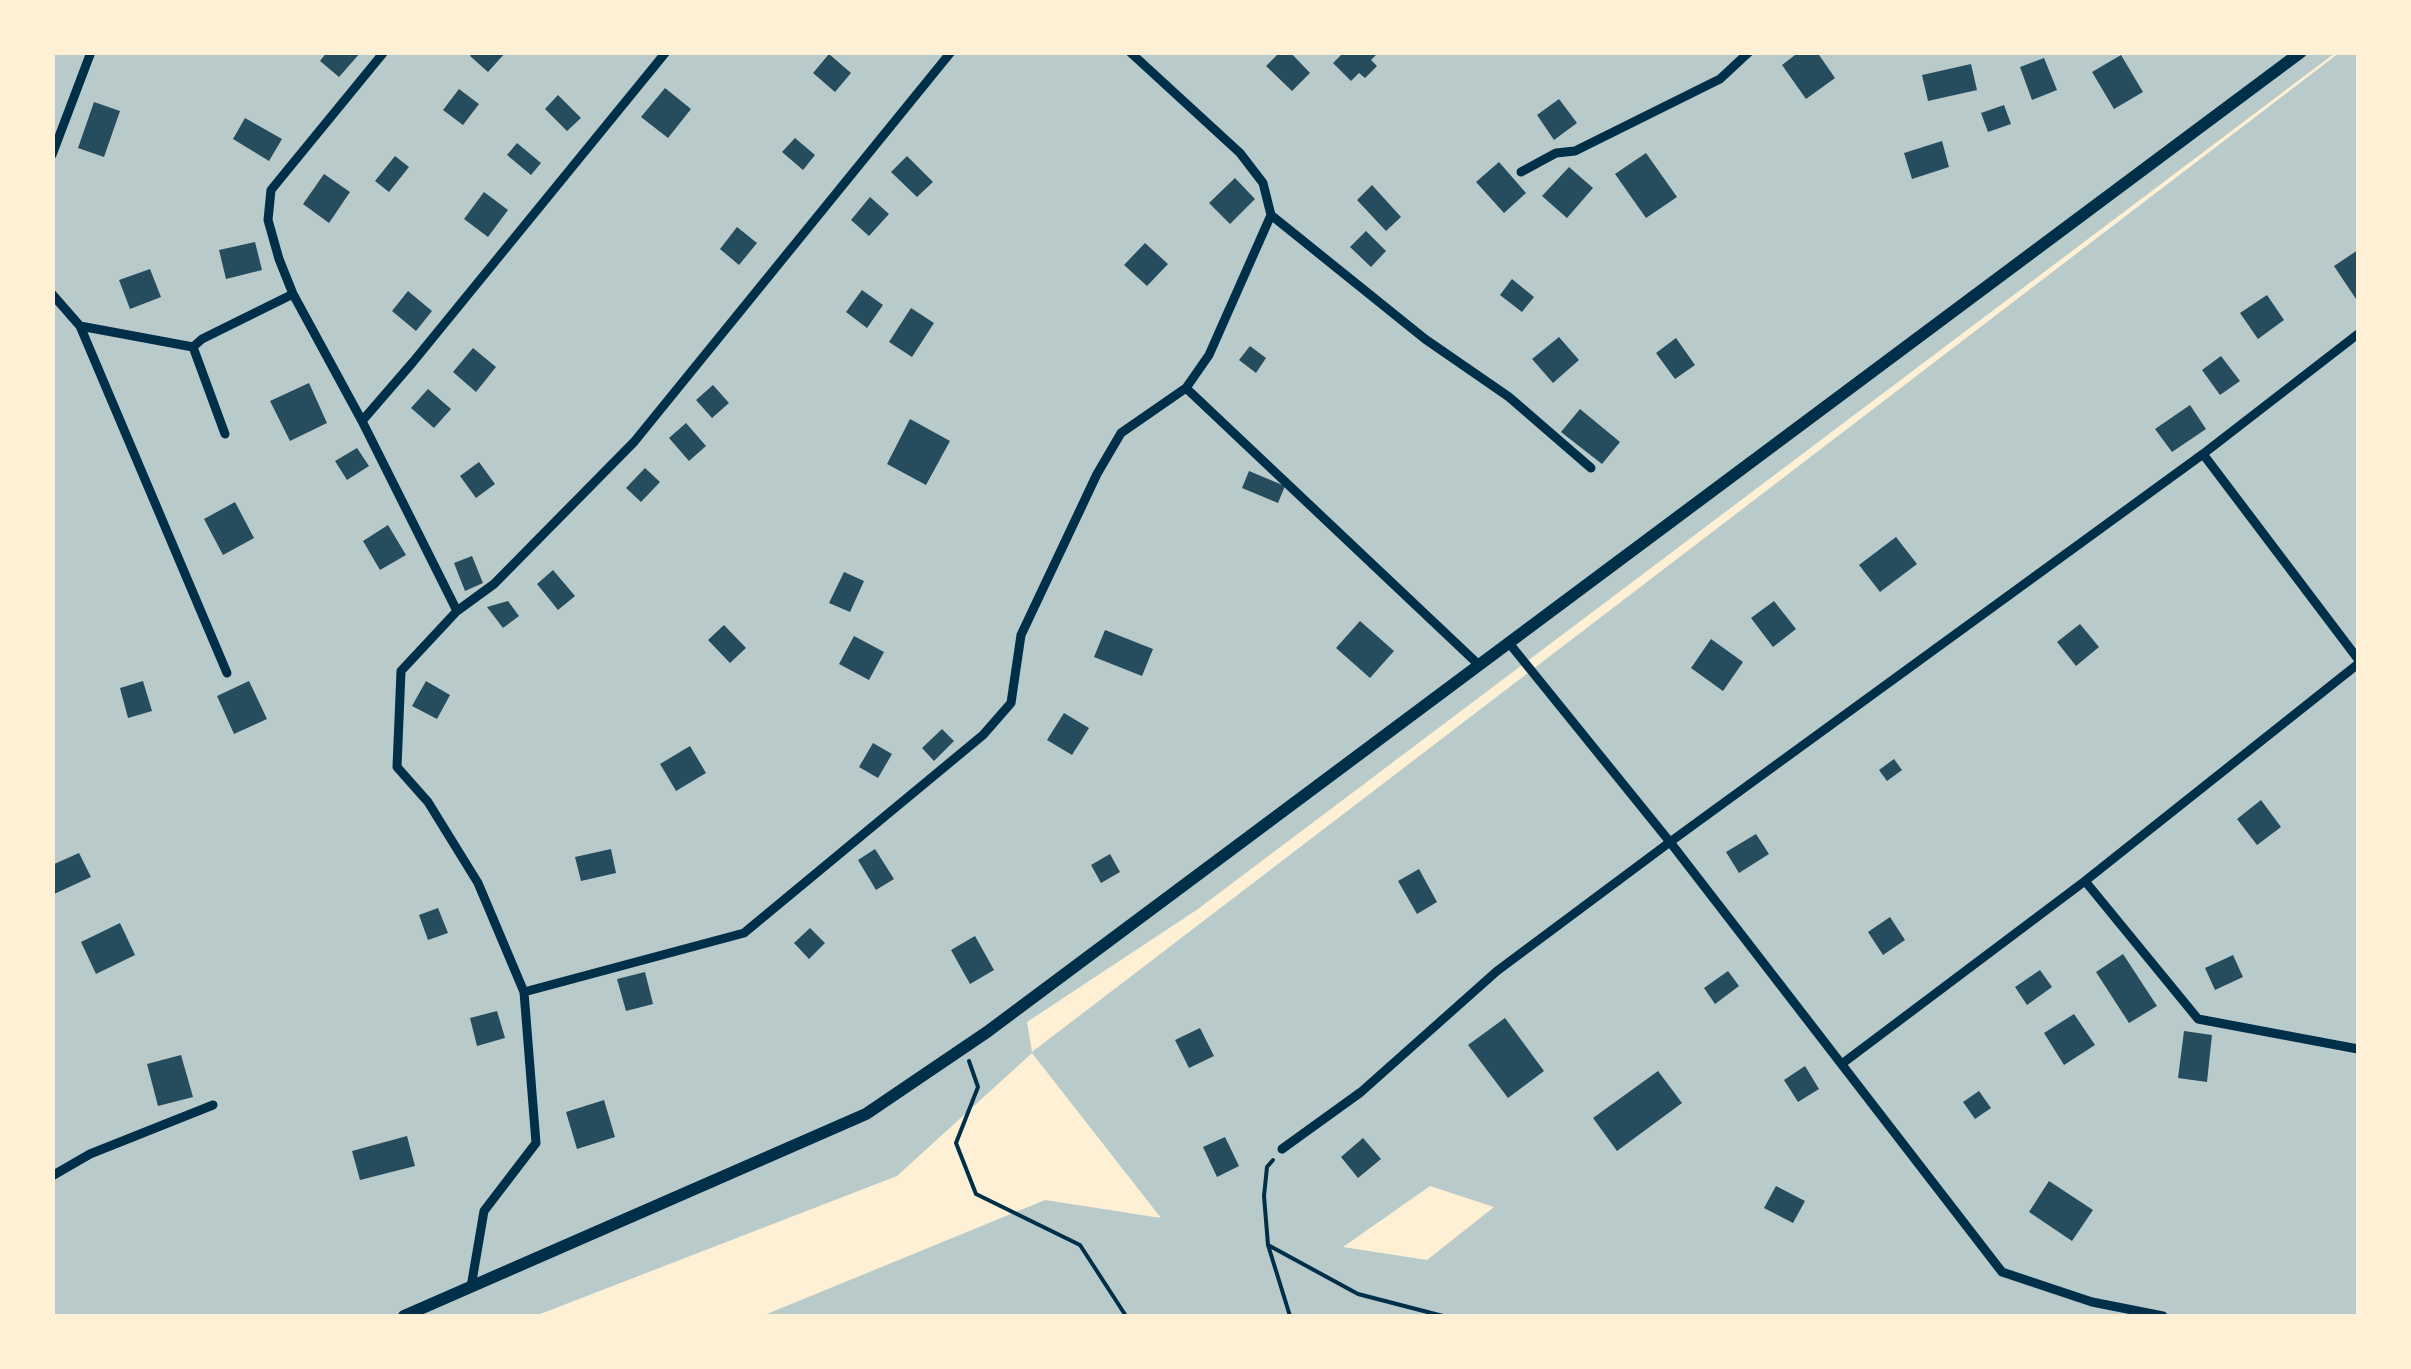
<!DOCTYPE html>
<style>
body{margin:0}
#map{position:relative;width:2411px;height:1369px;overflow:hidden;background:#fdf0d5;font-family:"IBM Plex Serif",serif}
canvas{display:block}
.frame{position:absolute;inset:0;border:55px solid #fdf0d5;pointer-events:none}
</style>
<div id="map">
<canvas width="2411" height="1369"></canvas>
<div class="frame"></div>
</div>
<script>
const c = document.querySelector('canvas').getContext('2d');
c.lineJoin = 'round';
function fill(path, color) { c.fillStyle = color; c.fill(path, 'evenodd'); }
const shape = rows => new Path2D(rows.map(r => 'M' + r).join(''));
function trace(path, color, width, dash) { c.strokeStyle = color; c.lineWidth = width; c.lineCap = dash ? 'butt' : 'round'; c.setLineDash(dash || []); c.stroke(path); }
fill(shape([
 [52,53,2335,53,1198,909,1027,1022,1032,1052,2339,53,2358,53,2358,1316,762,1316,1045,1200,1161,1218,1032,1053,897,1176,535,1316,53,1316],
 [1430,1186,1494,1207,1427,1260,1343,1247]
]), '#b9caca');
fill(shape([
 [327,52,361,52,339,77,320,61],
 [473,52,506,52,488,72,470,56],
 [1280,52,1290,52,1310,73,1292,91,1266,66],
 [1344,52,1379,52,1371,60,1377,66,1365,78,1359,73,1351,81,1333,63],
 [1799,52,1817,52,1835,78,1806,99,1782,65],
 [829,54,851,73,835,92,813,73],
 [2121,55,2143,92,2114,109,2092,72],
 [2044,58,2057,90,2032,100,2020,67],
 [1971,64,1977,90,1928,101,1922,75],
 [665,88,691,109,668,138,641,117],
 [459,89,479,104,463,125,443,110],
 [558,95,581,118,567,131,545,109],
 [1559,99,1577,123,1554,140,1537,115],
 [94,102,120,111,104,157,78,148],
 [2004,105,2011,124,1988,132,1981,113],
 [245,118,282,139,269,161,233,139],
 [795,138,815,155,803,170,782,152],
 [1942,141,1949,167,1912,179,1904,153],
 [517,143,541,163,531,175,507,155],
 [1646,153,1677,197,1646,218,1615,174],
 [395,156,409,167,389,192,375,181],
 [907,156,933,182,917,197,891,172],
 [1499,162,1526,193,1504,213,1476,182],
 [1569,167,1593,188,1567,218,1542,196],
 [324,174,350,192,329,223,303,204],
 [1235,178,1255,199,1230,224,1209,203],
 [1372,185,1401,217,1386,231,1357,200],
 [484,192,508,210,488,237,464,219],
 [870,197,889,214,869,236,851,220],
 [737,227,757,243,739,265,720,249],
 [1366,231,1386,251,1371,267,1350,247],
 [255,242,262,270,226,279,219,250],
 [1145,243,1168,264,1147,286,1124,265],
 [2358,250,2358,302,2334,266],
 [150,269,161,297,130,309,119,280],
 [1512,279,1534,297,1522,312,1500,295],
 [862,290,883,305,867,328,846,312],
 [408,291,432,311,416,331,392,311],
 [2267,295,2284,320,2258,339,2240,313],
 [911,308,934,323,912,357,889,342],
 [1559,337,1579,360,1553,383,1532,359],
 [1676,338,1695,365,1675,379,1656,353],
 [1250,346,1266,358,1256,373,1239,360],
 [473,348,496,367,476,392,453,372],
 [2221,356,2240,381,2220,395,2202,370],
 [309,383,327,423,290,441,270,401],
 [713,385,729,403,712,418,696,400],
 [428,389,451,409,434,428,411,408],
 [2190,405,2206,429,2172,452,2155,429],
 [1580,409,1620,442,1602,464,1561,432],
 [910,419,950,441,926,485,887,464],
 [686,423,706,446,689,461,669,438],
 [357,448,369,466,347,480,335,461],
 [479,462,495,484,476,498,460,476],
 [645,468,660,482,641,502,626,488],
 [1249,471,1285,486,1278,503,1242,488],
 [235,502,254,538,223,555,204,519],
 [388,525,406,555,380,570,363,541],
 [1896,537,1917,564,1880,592,1859,565],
 [472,556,483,583,465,591,454,563],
 [553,570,575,596,558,610,537,584],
 [844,572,864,581,850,612,829,603],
 [508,601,519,616,503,628,487,607],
 [1774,601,1796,629,1773,647,1751,618],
 [1360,621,1394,651,1370,678,1336,648],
 [2080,624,2099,647,2076,666,2057,642],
 [724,625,746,648,730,663,708,640],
 [1105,630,1153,649,1142,676,1094,657],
 [854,636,884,652,869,680,839,664],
 [1711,639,1743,662,1723,691,1691,668],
 [143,681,152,711,128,718,120,688],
 [249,681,267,719,234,734,217,696],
 [426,681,450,695,437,719,412,706],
 [1064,713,1089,728,1072,755,1047,740],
 [942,729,954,741,934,761,922,748],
 [873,743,892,754,878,778,859,767],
 [690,746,706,773,676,791,660,764],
 [1894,759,1902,770,1887,781,1879,770],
 [2261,800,2281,827,2257,845,2237,819],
 [1756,834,1769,854,1739,873,1726,852],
 [611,849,616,873,581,881,575,857],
 [875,849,894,879,876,890,858,860],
 [79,853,91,877,52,895,52,865],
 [1110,854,1120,872,1101,883,1091,865],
 [1419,869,1437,902,1417,914,1398,881],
 [438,908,448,933,428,940,419,915],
 [1890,917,1905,940,1883,955,1868,932],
 [120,923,135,955,96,974,81,942],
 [810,928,825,943,809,959,794,943],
 [975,936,994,970,970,984,951,950],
 [2123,954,2157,1006,2129,1023,2096,972],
 [2233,955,2243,977,2215,990,2205,968],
 [2040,970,2052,987,2027,1005,2015,987],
 [1728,971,1739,986,1715,1004,1704,988],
 [645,972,653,1004,626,1011,617,979],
 [497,1011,505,1038,477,1046,470,1018],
 [2074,1014,2095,1045,2064,1065,2044,1033],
 [1505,1018,1544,1071,1508,1098,1468,1045],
 [1200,1028,1214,1056,1189,1068,1175,1040],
 [2184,1031,2212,1035,2207,1082,2178,1078],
 [181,1055,193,1097,158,1106,147,1064],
 [1805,1066,1819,1089,1798,1102,1784,1080],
 [1658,1071,1682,1103,1617,1151,1593,1118],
 [1979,1091,1991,1108,1975,1119,1963,1102],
 [604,1100,615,1137,577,1149,566,1112],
 [407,1136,415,1166,360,1180,352,1151],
 [1225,1137,1239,1166,1217,1177,1203,1147],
 [1363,1138,1381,1159,1358,1178,1341,1157],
 [2049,1181,2093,1210,2072,1241,2029,1212],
 [1776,1186,1805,1201,1793,1223,1764,1208]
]), '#264d5e');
trace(shape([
 [969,1061,978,1087,956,1143,976,1194,1080,1245,1126,1316],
 [1273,1160,1267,1167,1264,1196,1268,1245,1290,1316],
 [1268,1245,1358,1294,1443,1316]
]), '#003049', 4);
trace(shape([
 [384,52,271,190,268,220,279,259,293,294,362,421,457,611],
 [1130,52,1240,153,1263,183,1271,215,1425,339,1509,397,1591,468],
 [52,155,91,52],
 [1521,172,1556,153,1575,151,1720,79,1749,52],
 [52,294,80,326,227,673],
 [80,326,193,347,202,339,293,294],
 [193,347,225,434],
 [1186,388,1479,665],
 [362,421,413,362,666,52],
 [2203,454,2358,659],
 [1509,643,1670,842,2002,1272,2092,1302,2163,1316],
 [2085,881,2198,1019,2358,1049],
 [524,992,744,933,983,735,1011,703,1021,635,1097,474,1121,433,1186,388,1209,355,1271,215],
 [1843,1063,2085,881,2358,664],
 [1282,1149,1361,1092,1497,971,1670,842,2203,454,2358,334],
 [52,1176,90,1154,213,1105],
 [471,1287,484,1211,536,1143,524,992,478,883,428,802,397,767,401,671,457,611,494,584,634,442,951,52]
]), '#003049', 9);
trace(shape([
 [404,1316,866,1114,987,1032,2301,52]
]), '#003049', 12);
</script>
